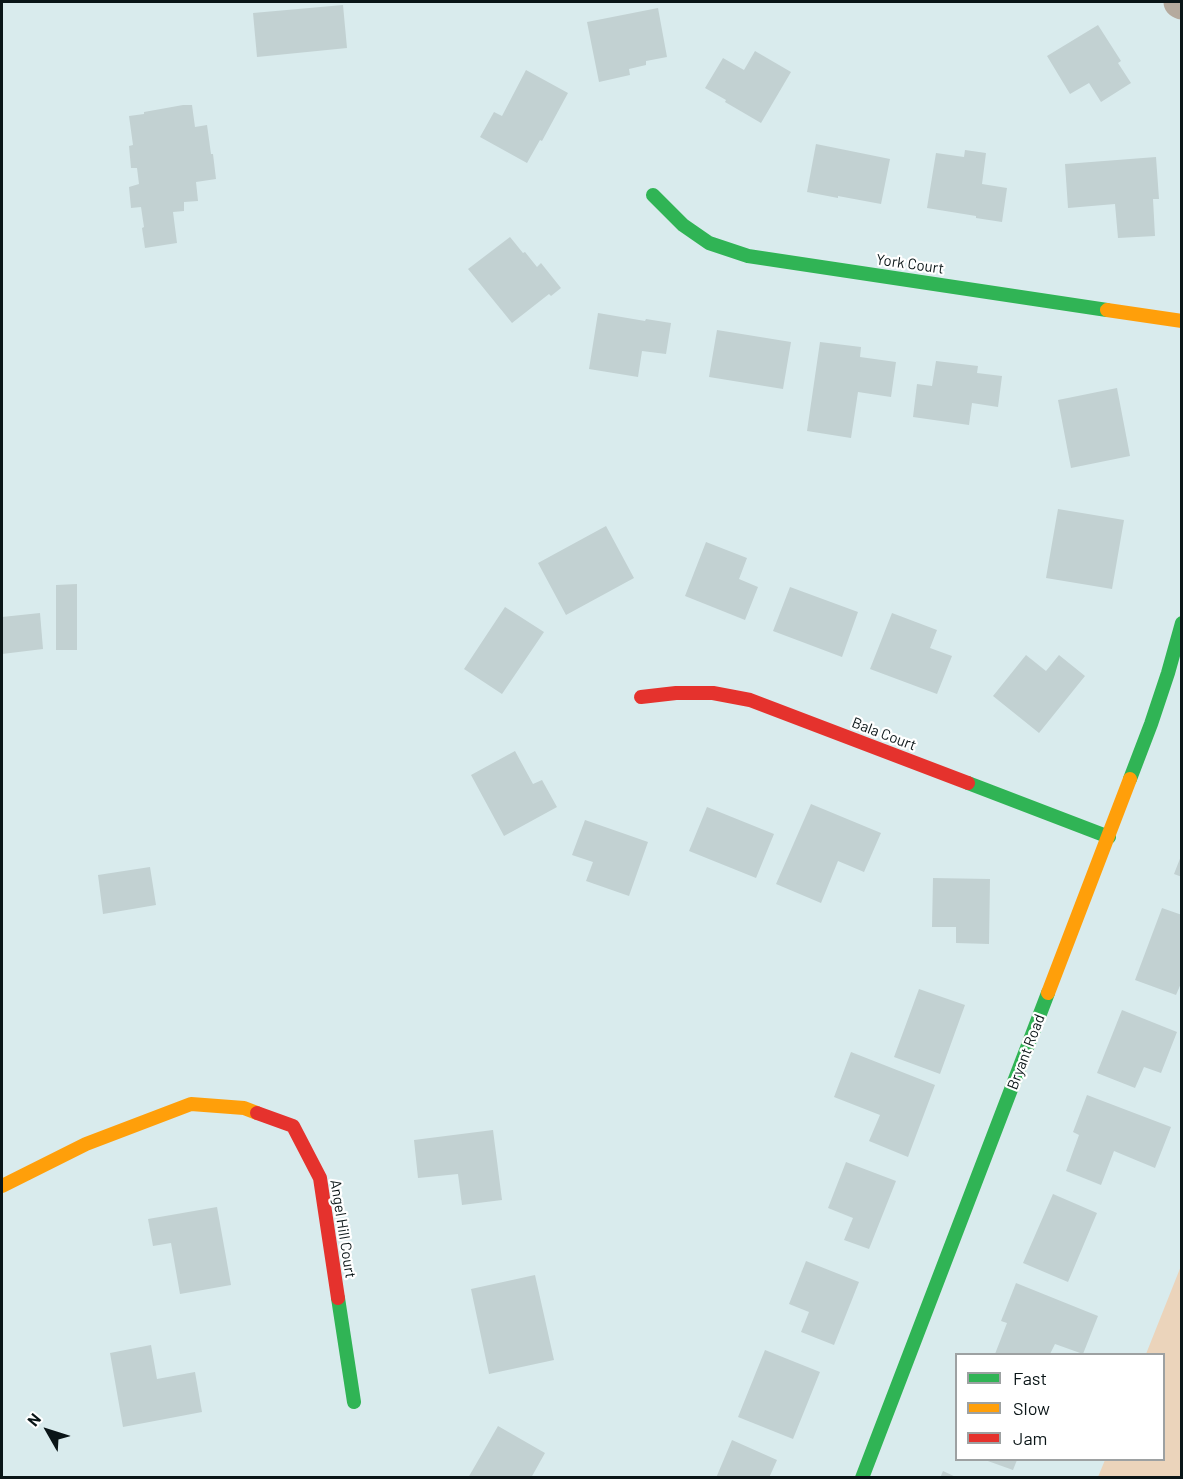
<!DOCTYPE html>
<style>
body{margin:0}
#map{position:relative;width:1183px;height:1479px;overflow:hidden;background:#d9ebed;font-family:Barlow,sans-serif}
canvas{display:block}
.frame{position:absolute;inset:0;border:3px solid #0a1517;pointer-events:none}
.legend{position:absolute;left:955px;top:1353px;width:210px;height:108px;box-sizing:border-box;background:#fff;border:2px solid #9da1a2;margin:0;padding:8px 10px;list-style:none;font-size:18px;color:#0a1517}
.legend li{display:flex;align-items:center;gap:12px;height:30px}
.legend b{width:30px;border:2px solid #9da1a2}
.north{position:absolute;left:18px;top:1401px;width:60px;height:60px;-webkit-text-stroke:4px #fff;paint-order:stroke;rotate:309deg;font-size:16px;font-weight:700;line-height:24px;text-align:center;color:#0a1517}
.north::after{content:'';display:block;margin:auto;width:21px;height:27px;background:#0a1517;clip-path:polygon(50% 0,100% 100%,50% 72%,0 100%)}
</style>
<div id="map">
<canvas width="1183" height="1479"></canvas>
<div class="frame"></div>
<ul class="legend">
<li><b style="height:8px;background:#30b455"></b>Fast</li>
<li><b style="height:8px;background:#ff9f0a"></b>Slow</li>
<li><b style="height:8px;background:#e5322d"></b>Jam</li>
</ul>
<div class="north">N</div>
</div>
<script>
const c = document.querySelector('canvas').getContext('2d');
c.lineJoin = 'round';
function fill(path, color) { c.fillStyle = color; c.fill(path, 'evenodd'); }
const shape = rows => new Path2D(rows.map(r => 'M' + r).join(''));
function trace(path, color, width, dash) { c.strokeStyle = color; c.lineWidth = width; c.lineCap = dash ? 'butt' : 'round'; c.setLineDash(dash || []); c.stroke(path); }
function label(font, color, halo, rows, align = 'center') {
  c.font = font + ' Barlow,sans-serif'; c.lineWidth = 4.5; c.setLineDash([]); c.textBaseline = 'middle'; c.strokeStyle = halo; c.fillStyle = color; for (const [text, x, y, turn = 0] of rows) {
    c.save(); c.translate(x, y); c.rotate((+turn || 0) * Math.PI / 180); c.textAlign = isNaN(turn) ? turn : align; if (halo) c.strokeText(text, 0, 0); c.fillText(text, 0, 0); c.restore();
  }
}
fill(shape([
 [1181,1266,1181,1477,1098,1477,1105,1460,1164,1460,1164,1354,1146,1354]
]), '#ebd4bb');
fill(shape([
 [343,5,347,48,257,57,253,13],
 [658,8,667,57,646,61,646,65,629,69,630,75,599,82,587,22],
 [1098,25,1121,61,1118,63,1131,83,1101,102,1089,83,1070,94,1047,56],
 [755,51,791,72,761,123,725,102,726,100,705,88,723,58,744,70],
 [526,70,568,93,542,141,540,140,527,163,480,137,494,112,502,116],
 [183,105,192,105,195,127,207,125,211,154,213,154,216,179,196,182,198,201,184,202,184,211,173,212,177,243,145,248,142,228,144,227,141,207,131,208,129,187,139,184,137,168,131,168,129,146,133,145,129,116,144,114,144,112],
 [816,144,890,159,881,204,838,196,838,198,807,192],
 [965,150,986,153,982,184,1007,188,1002,222,976,218,976,216,927,208,936,153,964,157],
 [1156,157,1159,199,1153,199,1155,236,1118,238,1115,204,1068,208,1065,164],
 [510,237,523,253,525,252,537,267,541,263,561,288,551,296,549,294,512,323,468,269],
 [598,313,645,321,646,319,671,323,666,354,642,351,638,377,589,369],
 [717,330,791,342,783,389,709,377],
 [820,342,861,347,860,357,896,362,891,397,858,392,851,438,807,431],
 [936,361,978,366,977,373,1002,376,998,407,972,403,969,425,913,417,917,384,932,386],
 [1117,388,1130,456,1071,468,1058,400],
 [1058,509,1124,520,1112,589,1046,578],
 [606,526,634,578,566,615,538,563],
 [706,542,747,558,739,579,758,587,745,620,685,596],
 [77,584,77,650,56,650,56,585],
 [790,587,858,612,842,657,773,631],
 [505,607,544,632,502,694,464,669],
 [40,613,43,649,2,654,2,617],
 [892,613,937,630,930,648,952,656,937,694,870,669],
 [1026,655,1046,671,1059,655,1085,676,1039,733,993,696],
 [515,751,533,784,542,780,557,807,504,836,471,775],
 [811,804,881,833,864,872,838,861,821,903,776,884],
 [707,807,774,834,756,878,689,851],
 [585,820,648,842,629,896,586,881,593,862,572,855],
 [1181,856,1182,856,1182,877,1174,874],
 [150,867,156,905,103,914,98,875],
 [933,878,990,879,989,944,956,943,956,927,932,927],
 [1162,908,1182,915,1182,981,1176,995,1135,980],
 [919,989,965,1005,940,1074,894,1057],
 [1122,1010,1177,1032,1161,1073,1144,1067,1135,1088,1097,1073],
 [851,1052,935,1085,908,1157,869,1141,880,1115,834,1097],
 [1087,1095,1171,1127,1155,1168,1114,1151,1101,1185,1066,1171,1079,1135,1073,1132],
 [493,1130,502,1200,462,1205,458,1174,418,1178,414,1140],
 [846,1162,896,1181,869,1249,844,1240,853,1218,828,1208],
 [1053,1194,1097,1213,1068,1282,1023,1263],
 [217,1207,231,1285,180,1294,171,1243,153,1246,148,1219],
 [806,1261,859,1282,834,1345,801,1332,809,1312,789,1304],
 [535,1275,554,1360,489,1374,471,1289],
 [1016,1283,1098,1316,1083,1354,1055,1344,1050,1354,995,1354,1007,1323,1001,1321],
 [151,1345,157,1379,195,1372,202,1412,123,1427,110,1353],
 [765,1350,820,1372,793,1439,738,1417],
 [498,1426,545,1453,531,1478,468,1478],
 [732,1440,777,1460,769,1478,716,1478],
 [985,1460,1017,1460,1013,1470],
 [943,1471,958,1478,940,1478]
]), '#c2d1d2');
trace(shape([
 [1180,2,1182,3]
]), '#b5aa9e', 33);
trace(shape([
 [653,195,683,225,709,243,748,256,1107,310],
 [1130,779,1151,724,1168,673,1182,623],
 [968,783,1109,837],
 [338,1298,354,1402],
 [862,1478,1048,993]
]), '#30b455', 14);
trace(shape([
 [1107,310,1182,321],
 [1048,993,1130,779],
 [2,1186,86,1144,191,1104,244,1108,257,1113]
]), '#ff9f0a', 14);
trace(shape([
 [641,697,676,693,713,693,750,700,968,783],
 [257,1113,293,1126,320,1178,338,1298]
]), '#e5322d', 14);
label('15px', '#0a1517', '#fff', [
 ["York Court",910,264,8],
 ["Bala Court",884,734,21],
 ["Bryant Road",1026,1052,-69],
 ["Angel Hill Court",343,1229,81]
]);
</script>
